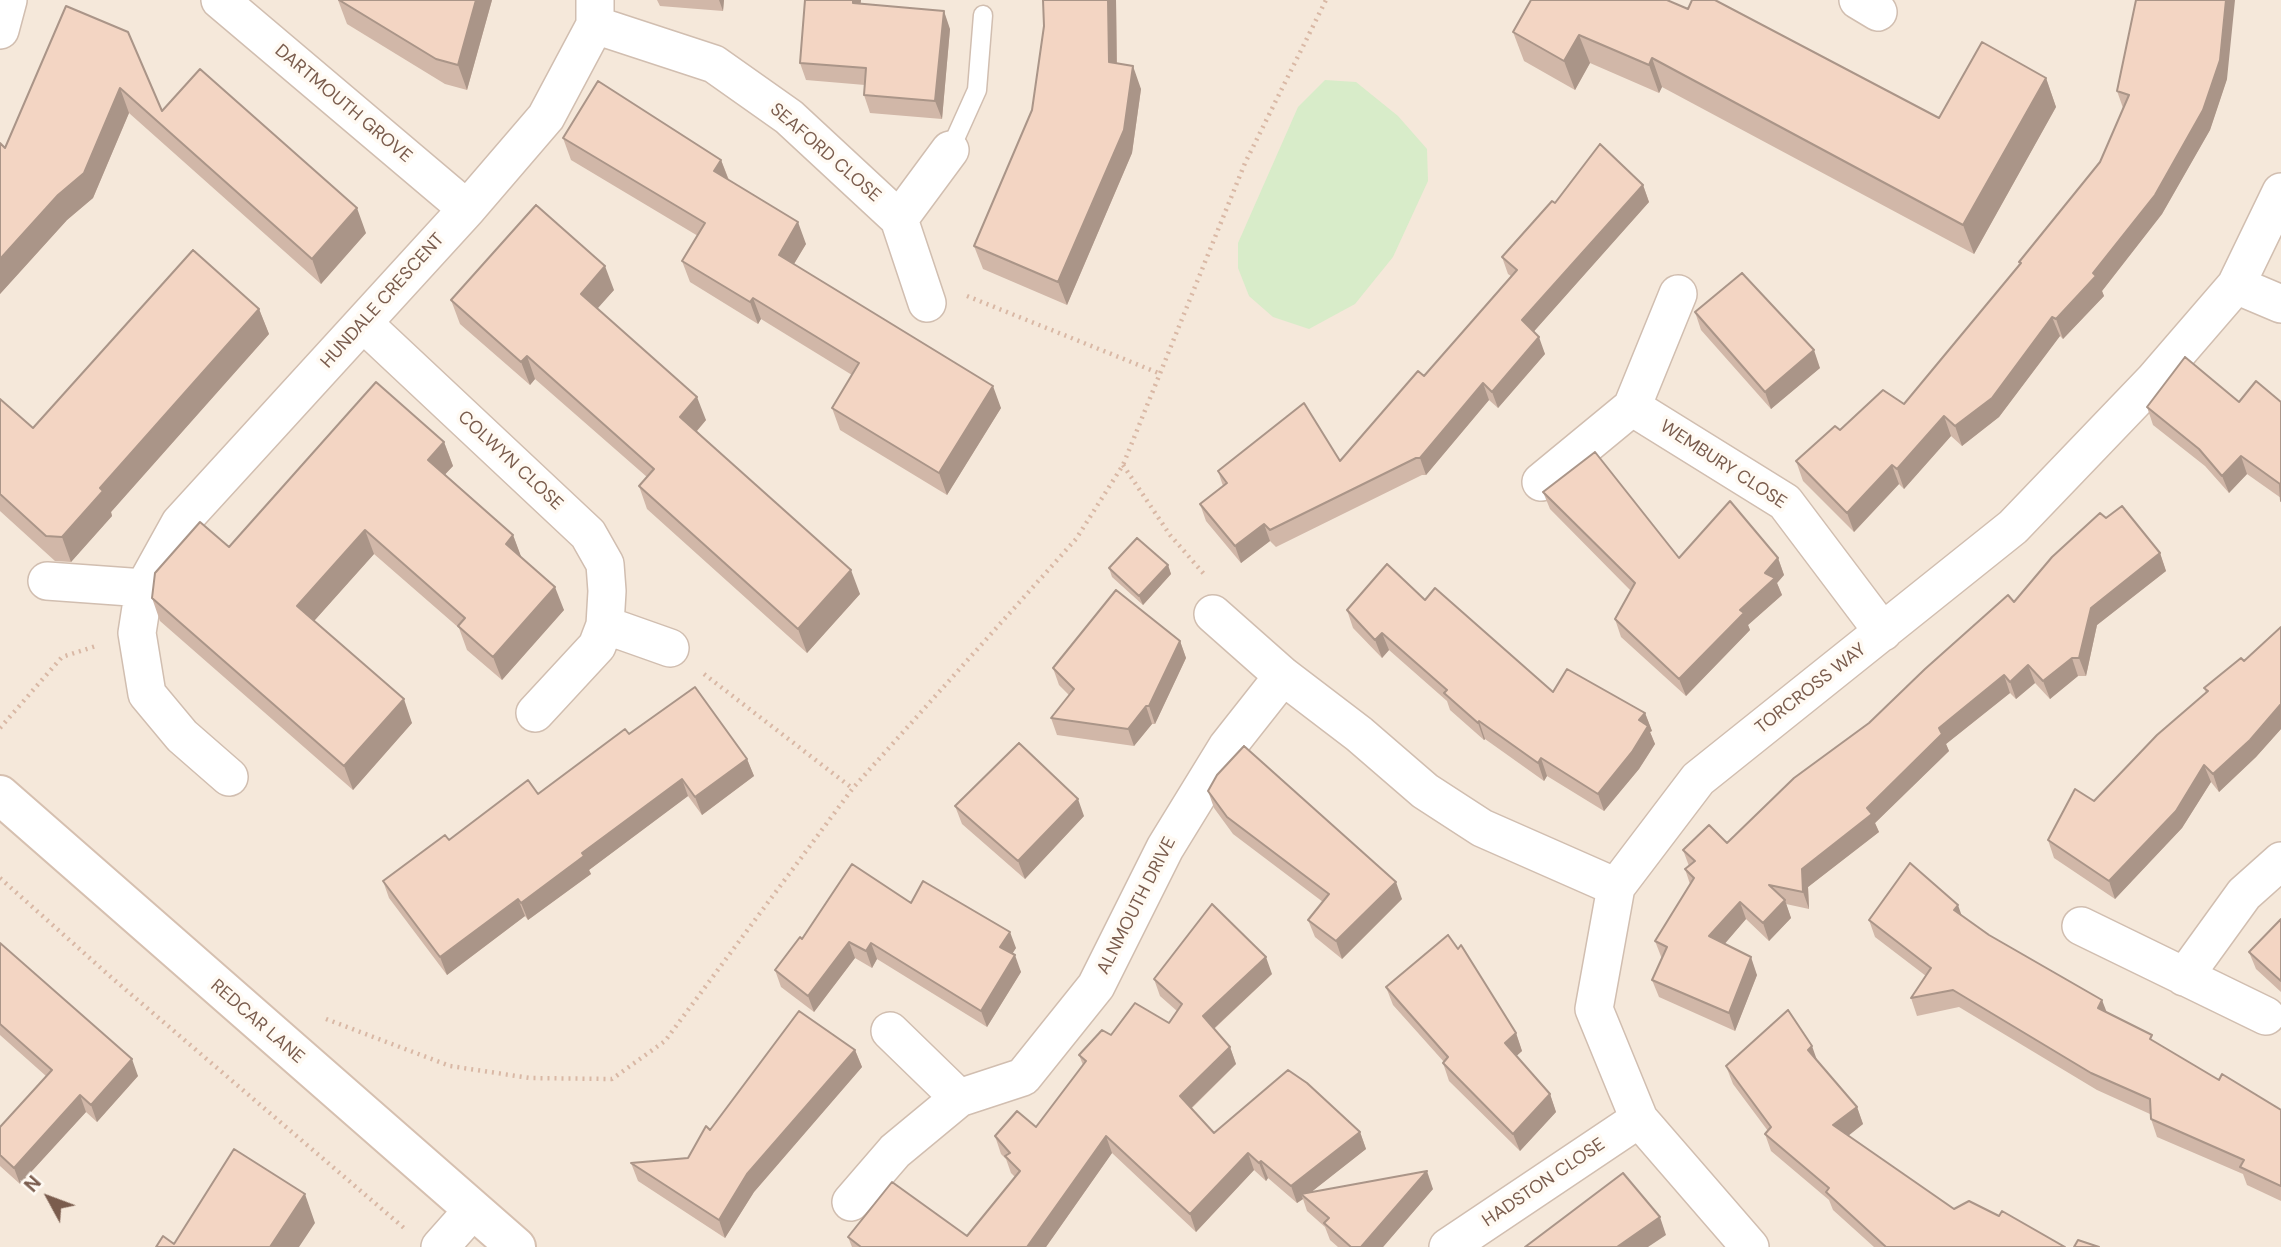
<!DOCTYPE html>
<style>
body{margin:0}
#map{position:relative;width:2281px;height:1247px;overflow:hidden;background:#fdf6ec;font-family:"DM Sans",sans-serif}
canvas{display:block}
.north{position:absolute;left:14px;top:1163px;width:70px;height:70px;-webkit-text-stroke:5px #fffaf3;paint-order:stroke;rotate:311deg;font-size:19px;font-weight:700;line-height:28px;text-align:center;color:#7a5c4d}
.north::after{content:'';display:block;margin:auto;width:24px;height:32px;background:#7a5c4d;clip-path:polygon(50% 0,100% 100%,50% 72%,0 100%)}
</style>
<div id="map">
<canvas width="2281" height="1247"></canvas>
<div class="north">N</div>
</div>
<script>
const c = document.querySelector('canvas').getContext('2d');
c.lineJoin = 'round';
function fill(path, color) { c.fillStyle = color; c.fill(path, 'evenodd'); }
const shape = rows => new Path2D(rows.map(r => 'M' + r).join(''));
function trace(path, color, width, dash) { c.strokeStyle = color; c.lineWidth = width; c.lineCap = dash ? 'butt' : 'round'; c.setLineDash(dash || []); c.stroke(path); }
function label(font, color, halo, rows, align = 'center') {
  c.font = font + ' "DM Sans",sans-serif'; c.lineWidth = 7; c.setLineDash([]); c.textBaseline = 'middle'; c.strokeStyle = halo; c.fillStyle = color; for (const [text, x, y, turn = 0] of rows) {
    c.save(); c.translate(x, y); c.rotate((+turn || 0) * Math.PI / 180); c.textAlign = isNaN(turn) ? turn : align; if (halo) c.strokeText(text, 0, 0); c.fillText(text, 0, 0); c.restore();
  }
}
fill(shape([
 [0,0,2281,0,2281,1247,0,1247]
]), '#f5e8da');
fill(shape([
 [1325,80,1356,82,1398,116,1427,149,1428,181,1393,257,1355,304,1309,329,1273,317,1249,296,1238,268,1238,243,1298,107]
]), '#d8ecc9');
const lane = shape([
 [950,150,977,90,983,15]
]);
const street = shape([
 [220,0,467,209],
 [1858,0,1878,12],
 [595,25,714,64,789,117,899,219,927,303],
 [0,30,8,0],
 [899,219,950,150],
 [2236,285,2281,304],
 [363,323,588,534,605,564,607,591,605,625,597,646,535,713],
 [1632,407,1785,502,1883,632],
 [1541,482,1632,407,1678,294],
 [47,581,144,588],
 [1213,614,1283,676,1359,734,1425,791,1482,828,1616,887],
 [605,625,670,648],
 [229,777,182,736,147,694,137,633,144,588,180,523,467,209,546,117,595,25,595,0],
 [2081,926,2266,1016],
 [2184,977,2244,894,2281,861],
 [890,1031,959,1098],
 [851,1202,895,1151,959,1098,1023,1077,1096,986,1165,848,1227,747,1283,676],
 [440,1247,472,1211],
 [1448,1247,1639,1119],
 [1750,1247,1639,1119,1594,1009,1616,887,1698,779,2013,527,2154,380,2236,285,2281,192]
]);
const secondary = shape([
 [0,795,516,1247]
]);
trace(lane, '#d1beb0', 21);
trace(street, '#d1beb0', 40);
trace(secondary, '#d6c0b0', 42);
trace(shape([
 [967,296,1161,374],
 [1123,465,1170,535,1204,574],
 [704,674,852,788],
 [0,728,62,657,96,646],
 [0,878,112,978,404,1228],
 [326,1019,450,1066,530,1078,612,1079,665,1041,853,788,1076,539,1123,465,1245,163,1326,0]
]), '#d9b8a5', 4.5, [2, 5]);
trace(lane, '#fff', 18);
trace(street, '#fff', 37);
trace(secondary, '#fff', 38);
fill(shape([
 [338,0,492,0,467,90,445,84,347,24],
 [657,0,724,0,723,11,660,6],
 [805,0,861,0,860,3,950,29,942,119,870,113,864,95,865,85,806,80,800,63],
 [1043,0,1116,0,1117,64,1141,89,1132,153,1067,305,983,269,974,246,1032,110,1044,26],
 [1531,0,1939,118,2046,78,2056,107,1974,254,1662,87,1659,93,1590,63,1575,90,1524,61,1513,32],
 [66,6,162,111,366,233,321,284,129,113,93,198,67,220,0,294,0,143,5,148],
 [2227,79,2210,130,2162,214,2102,291,2104,296,2063,339,2060,336,1999,417,1962,446,1951,436,1904,489,1899,484,1854,532,1803,481,1796,461,1840,430,1904,404,2020,265,2019,262,2100,162,2123,108,2117,91],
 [563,138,721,160,729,180,806,244,794,264,1001,408,947,495,840,430,832,408,852,375,761,319,758,324,690,282,682,261,698,236,571,160],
 [1643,185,1649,202,1534,331,1545,354,1498,408,1489,400,1426,475,1422,475,1276,547,1270,541,1241,563,1206,521,1200,504,1223,486,1218,471,1340,461,1424,376,1511,276,1508,274,1502,257,1555,203],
 [614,290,597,308,706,420,697,431,860,594,807,653,647,509,639,486,647,477,535,379,530,385,460,324,451,300],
 [259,309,269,334,111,512,112,516,71,562,55,561,0,511,0,399,33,428],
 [1695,312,1820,368,1771,409,1701,330],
 [2239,402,2281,402,2281,498,2247,474,2229,493,2205,466,2153,425,2147,407],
 [444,442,453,466,445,474,513,535,521,557,564,610,502,680,467,650,459,628,374,554,314,621,412,723,353,790,160,621,152,598,229,547],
 [1543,492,1679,558,1778,558,1784,575,1777,583,1782,595,1748,625,1750,630,1686,696,1621,637,1615,619,1631,591,1550,509],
 [2106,518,2160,553,2166,571,2097,625,2086,676,2078,676,2050,699,2035,683,2016,699,2010,693,1946,744,1949,751,1875,823,1879,832,1808,887,1809,909,1786,904,1791,918,1769,941,1746,919,1724,944,1757,975,1735,1031,1659,997,1652,980,1662,959,1655,941,1690,884,1685,869,1689,866,1683,850,1727,843,2014,602],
 [1168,565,1171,574,1143,605,1112,577,1109,568],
 [1425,600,1553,692,1645,713,1652,731,1650,732,1655,744,1639,769,1604,811,1547,776,1544,781,1485,739,1484,740,1450,710,1447,701,1389,650,1382,658,1353,628,1347,610],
 [2281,627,2281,729,2256,757,2219,792,2211,782,2182,828,2115,899,2054,858,2048,840,2094,801,2206,693,2204,688,2244,661],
 [1180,641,1186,658,1155,724,1152,724,1134,746,1057,735,1051,718,1069,695,1059,685,1053,668],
 [629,734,747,759,754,776,702,815,688,796,589,870,591,874,528,920,525,916,447,975,389,898,383,881,449,840,538,794],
 [1208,791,1402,899,1342,959,1315,937,1308,920,1323,902,1233,834,1214,808],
 [955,806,1084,816,1025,879,962,824],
 [911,903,1016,948,1012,954,1021,972,987,1027,877,959,872,968,855,958,814,1012,781,987,775,970],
 [1962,916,1989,935,2107,1012,2154,1041,2219,1080,2281,1110,2281,1201,2247,1185,2243,1174,2157,1137,2151,1119,2150,1114,2097,1090,1959,1007,1917,1016,1911,998,1926,976,1875,937,1869,920],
 [2281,919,2281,992,2256,969,2249,952],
 [0,943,138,1076,97,1122,86,1112,20,1184,0,1166,0,1127,46,1076,0,1035],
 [1272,974,1214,1029,1230,1047,1236,1064,1191,1109,1214,1133,1360,1132,1366,1149,1311,1192,1433,1189,1383,1247,1338,1247,1330,1240,1325,1227,1307,1211,1303,1199,1297,1203,1268,1178,1266,1181,1254,1170,1196,1232,1112,1153,1046,1247,852,1247,848,1237,967,1236,1015,1177,1011,1173,1006,1159,1001,1154,995,1136,1036,1127,1083,1065,1079,1055,1111,1035,1169,1023,1177,1011,1160,996,1154,979],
 [1386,987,1516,1033,1522,1051,1516,1056,1550,1094,1556,1112,1520,1151,1449,1081,1443,1063,1444,1062,1393,1005],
 [855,1050,862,1067,754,1192,725,1238,638,1181,631,1163,688,1158,710,1130],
 [1818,1061,1857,1107,1863,1124,1848,1136,1954,1209,2065,1247,1874,1247,1833,1210,1829,1200,1771,1151,1765,1134,1768,1131,1733,1084,1726,1066]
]), '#d1b7a8');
fill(shape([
 [476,0,492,0,467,90,458,65],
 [719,0,724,0,723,11],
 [853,0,861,0,859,20,853,3],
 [1108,0,1116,0,1117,86,1109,62],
 [2226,0,2235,0,2227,79,2210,130,2162,214,2102,291,2104,296,2063,339,2056,319,2093,273],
 [944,11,950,29,942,119,935,101],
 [1579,35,1590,63,1575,90,1564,61],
 [1652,58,1662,87,1659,93,1649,65],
 [1133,66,1141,89,1132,153,1067,305,1058,282],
 [2046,78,2056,107,1974,254,1963,225],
 [120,88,129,113,93,198,67,220,0,294,0,259],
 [721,160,729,181,714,171],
 [1643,185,1649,202,1529,337,1522,320],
 [357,208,366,233,321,284,312,259],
 [798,222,806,244,786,277,779,255],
 [605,266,614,290,590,317,581,294],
 [753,298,761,319,758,324,750,302],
 [259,309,269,334,111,512,112,516,71,562,62,537,100,488],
 [2052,317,2060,336,1999,417,1962,446,1955,426],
 [1539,337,1545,354,1498,408,1492,392],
 [1814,350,1820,368,1771,409,1765,392],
 [527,356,535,379,530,385,521,362],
 [1483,383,1489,400,1426,475,1420,458],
 [993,386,1001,408,947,495,939,473],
 [697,397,706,420,689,440,680,417],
 [1944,416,1951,436,1904,489,1897,469],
 [444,442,453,466,437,483,428,460],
 [2241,456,2247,474,2229,493,2222,476],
 [1892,465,1899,484,1854,532,1847,513],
 [1264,524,1270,541,1241,563,1235,546],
 [365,530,374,554,306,630,297,606],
 [513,535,522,559,506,544],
 [2160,553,2166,571,2097,625,2086,676,2079,658,2091,608],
 [1778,558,1784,575,1777,583,1782,595,1748,625,1750,630,1686,696,1679,679,1740,610,1765,573],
 [1168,565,1171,574,1143,605,1139,596],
 [851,570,860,594,807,653,798,629],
 [555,587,564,610,502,680,493,657],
 [1382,633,1389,650,1382,658,1375,640],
 [1180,641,1186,658,1155,724,1149,706],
 [2072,658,2078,676,2050,699,2043,681],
 [2028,665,2035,683,2016,699,2010,682],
 [2004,675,2010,693,1946,744,1949,751,1875,823,1879,832,1808,887,1809,909,1803,892,1802,869,1867,808,1939,728],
 [404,699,412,723,353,790,344,766],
 [2281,704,2281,729,2256,757,2219,792,2213,774],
 [1146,706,1152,724,1134,746,1128,729],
 [1645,713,1652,731,1650,732,1655,744,1639,769,1604,811,1598,794,1639,720],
 [1479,721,1485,739,1484,740,1478,723],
 [1541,758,1547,776,1544,781,1538,763],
 [747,759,754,776,702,815,695,797],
 [2204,765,2211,782,2182,828,2115,899,2109,881],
 [682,779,688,796,589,870,591,874,528,920,521,903,582,853],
 [1078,799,1084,816,1025,879,1018,861],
 [1396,882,1402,899,1342,959,1336,941],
 [518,899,525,916,447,975,440,957],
 [1785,900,1791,918,1769,941,1763,923],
 [1740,902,1746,919,1716,954,1709,936],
 [1958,905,1964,922,1954,910],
 [1010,932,1016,948,1006,963,1000,947],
 [849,942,855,958,814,1012,808,996],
 [871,943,877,959,872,968,866,951],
 [1015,955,1021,972,987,1027,981,1011],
 [1266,957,1272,974,1209,1033,1203,1016],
 [1751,957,1757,975,1735,1031,1729,1013],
 [2102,1000,2109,1018,2098,1008],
 [1516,1033,1522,1051,1511,1061,1505,1043],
 [1812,1046,1818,1063,1808,1050],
 [1230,1047,1236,1064,1186,1113,1180,1096],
 [855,1050,862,1067,754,1192,725,1238,719,1220,747,1174],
 [132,1059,138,1076,97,1122,91,1105],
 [1550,1094,1556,1112,1520,1151,1513,1134],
 [80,1095,86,1112,20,1184,14,1168],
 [1857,1107,1863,1124,1839,1143,1833,1125],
 [1360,1132,1366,1149,1305,1197,1301,1194,1303,1199,1297,1203,1291,1186],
 [1106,1136,1112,1153,1046,1247,1027,1247],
 [1248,1153,1254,1170,1196,1232,1190,1214],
 [1261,1161,1268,1178,1266,1181,1259,1163],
 [1427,1171,1433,1189,1383,1247,1361,1247],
 [305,1194,315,1223,299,1247,270,1247],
 [1660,1217,1666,1235,1648,1247,1617,1247]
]), '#aa9588');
const building = shape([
 [339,0,476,0,458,65,436,59,339,0],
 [805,0,853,0,853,3,944,11,935,101,864,95,866,68,800,63,805,0],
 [1043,0,1108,0,1109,62,1133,66,1124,130,1058,282,974,246,1032,110,1044,26,1043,0],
 [1531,0,1667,0,1688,9,1692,0,1715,0,1939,118,1982,42,2046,78,1963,225,1652,58,1649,65,1579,35,1564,61,1513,32,1531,0],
 [2136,0,2226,0,2220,60,2203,110,2155,195,2093,273,2096,276,2056,319,2052,317,1992,398,1955,426,1944,416,1897,469,1892,465,1847,513,1796,461,1835,426,1840,430,1883,390,1904,404,2021,263,2019,262,2100,162,2129,95,2117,91,2136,0],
 [66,6,128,32,162,111,200,69,357,208,312,259,120,88,84,173,58,195,0,259,0,143,5,148,66,6],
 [598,81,721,160,714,171,798,222,779,255,993,386,939,473,832,408,859,363,753,298,750,302,682,261,705,223,563,138,598,81],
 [1600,144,1643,185,1522,320,1539,337,1492,392,1483,383,1420,458,1416,458,1270,530,1264,524,1235,546,1200,504,1227,483,1218,471,1304,403,1340,461,1418,371,1424,376,1517,270,1502,257,1552,201,1555,203,1600,144],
 [536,205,605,266,581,294,697,397,680,417,851,570,798,629,639,486,654,469,527,356,521,362,451,300,536,205],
 [193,250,259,309,100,488,103,491,62,537,46,536,0,494,0,399,33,428,193,250],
 [1742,273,1814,350,1765,392,1695,312,1742,273],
 [2185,357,2239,402,2256,381,2281,402,2281,501,2280,484,2241,456,2222,476,2199,449,2147,407,2185,357],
 [376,382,444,442,428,460,513,535,506,544,555,587,493,657,458,626,465,618,365,530,297,606,404,699,344,766,152,598,155,573,200,522,229,547,376,382],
 [1595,452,1679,558,1730,501,1778,558,1765,573,1775,578,1740,610,1744,613,1679,679,1615,619,1635,583,1543,492,1595,452],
 [2122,506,2160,553,2091,608,2079,658,2072,658,2043,681,2028,665,2010,682,2004,675,1939,728,1942,734,1867,808,1872,814,1802,869,1803,892,1769,885,1785,900,1763,923,1740,902,1709,936,1751,957,1729,1013,1652,980,1667,947,1655,941,1694,878,1685,869,1695,861,1683,850,1709,825,1727,843,1794,778,1869,723,1925,669,2008,595,2014,602,2052,557,2100,513,2106,518,2122,506],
 [1137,538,1168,565,1139,596,1109,568,1137,538],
 [1387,564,1425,600,1435,588,1553,692,1567,669,1645,713,1639,720,1648,726,1632,752,1598,794,1541,758,1538,763,1479,721,1478,723,1444,693,1447,690,1382,633,1375,640,1347,610,1387,564],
 [1116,590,1180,641,1149,706,1146,706,1128,729,1051,718,1074,689,1053,668,1116,590],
 [2281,627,2281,704,2250,740,2213,774,2204,765,2176,811,2109,881,2048,840,2075,789,2094,801,2157,735,2208,691,2204,688,2241,658,2244,661,2281,627],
 [695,687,747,759,695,797,682,779,582,853,584,856,521,903,518,899,440,957,383,881,445,835,449,840,528,780,538,794,625,729,629,734,695,687],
 [1019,743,1078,799,1018,861,955,806,1019,743],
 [1244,746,1396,882,1336,941,1308,920,1329,894,1227,817,1208,791,1217,775,1244,746],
 [1910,863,1958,905,1954,910,1989,935,2102,1000,2098,1008,2152,1035,2150,1039,2219,1080,2222,1074,2281,1110,2281,1186,2240,1167,2244,1160,2151,1119,2150,1099,2091,1073,1953,990,1911,998,1931,968,1869,920,1910,863],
 [852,864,911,903,923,881,1010,932,1000,947,1015,955,981,1011,871,943,866,951,849,942,808,996,775,970,800,937,802,939,852,864],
 [1212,904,1266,957,1203,1016,1230,1047,1180,1096,1214,1133,1288,1070,1307,1083,1360,1132,1291,1186,1261,1161,1259,1163,1248,1153,1190,1214,1106,1136,1027,1247,861,1247,848,1237,892,1182,967,1236,1020,1171,1005,1156,1010,1153,995,1136,1017,1111,1036,1127,1086,1061,1079,1055,1102,1030,1111,1035,1135,1003,1169,1023,1182,1004,1154,979,1212,904],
 [2281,919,2281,981,2249,952,2281,919],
 [1448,935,1458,949,1461,945,1516,1033,1505,1043,1550,1094,1513,1134,1443,1063,1448,1057,1386,987,1448,935],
 [0,943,132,1059,91,1105,80,1095,14,1168,0,1155,0,1127,52,1070,0,1024,0,943],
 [1788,1010,1812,1046,1808,1050,1857,1107,1833,1125,1954,1209,1969,1201,1999,1216,2002,1211,2065,1247,1886,1247,1826,1192,1829,1188,1765,1134,1771,1127,1726,1066,1788,1010],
 [799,1011,855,1050,747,1174,719,1220,631,1163,688,1158,706,1126,710,1130,799,1011],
 [234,1149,305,1194,270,1247,156,1247,163,1236,174,1244,234,1149],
 [1427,1171,1361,1247,1351,1247,1324,1223,1329,1218,1301,1194,1427,1171],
 [1623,1173,1660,1217,1617,1247,1525,1247,1623,1173],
 [2078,1240,2099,1247,2074,1247,2078,1240]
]);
fill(building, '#f3d5c3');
trace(building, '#aa9588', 2);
label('18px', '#7a5c4d', '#fffaf3', [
 ["DARTMOUTH GROVE",343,104,40],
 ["SEAFORD CLOSE",825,153,41],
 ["HUNDALE CRESCENT",383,301,-48],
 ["COLWYN CLOSE",510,461,43],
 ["WEMBURY CLOSE",1723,465,33],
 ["TORCROSS WAY",1811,689,-38],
 ["ALNMOUTH DRIVE",1137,906,-63],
 ["REDCAR LANE",257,1022,41],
 ["HADSTON CLOSE",1544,1183,-34]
]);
</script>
